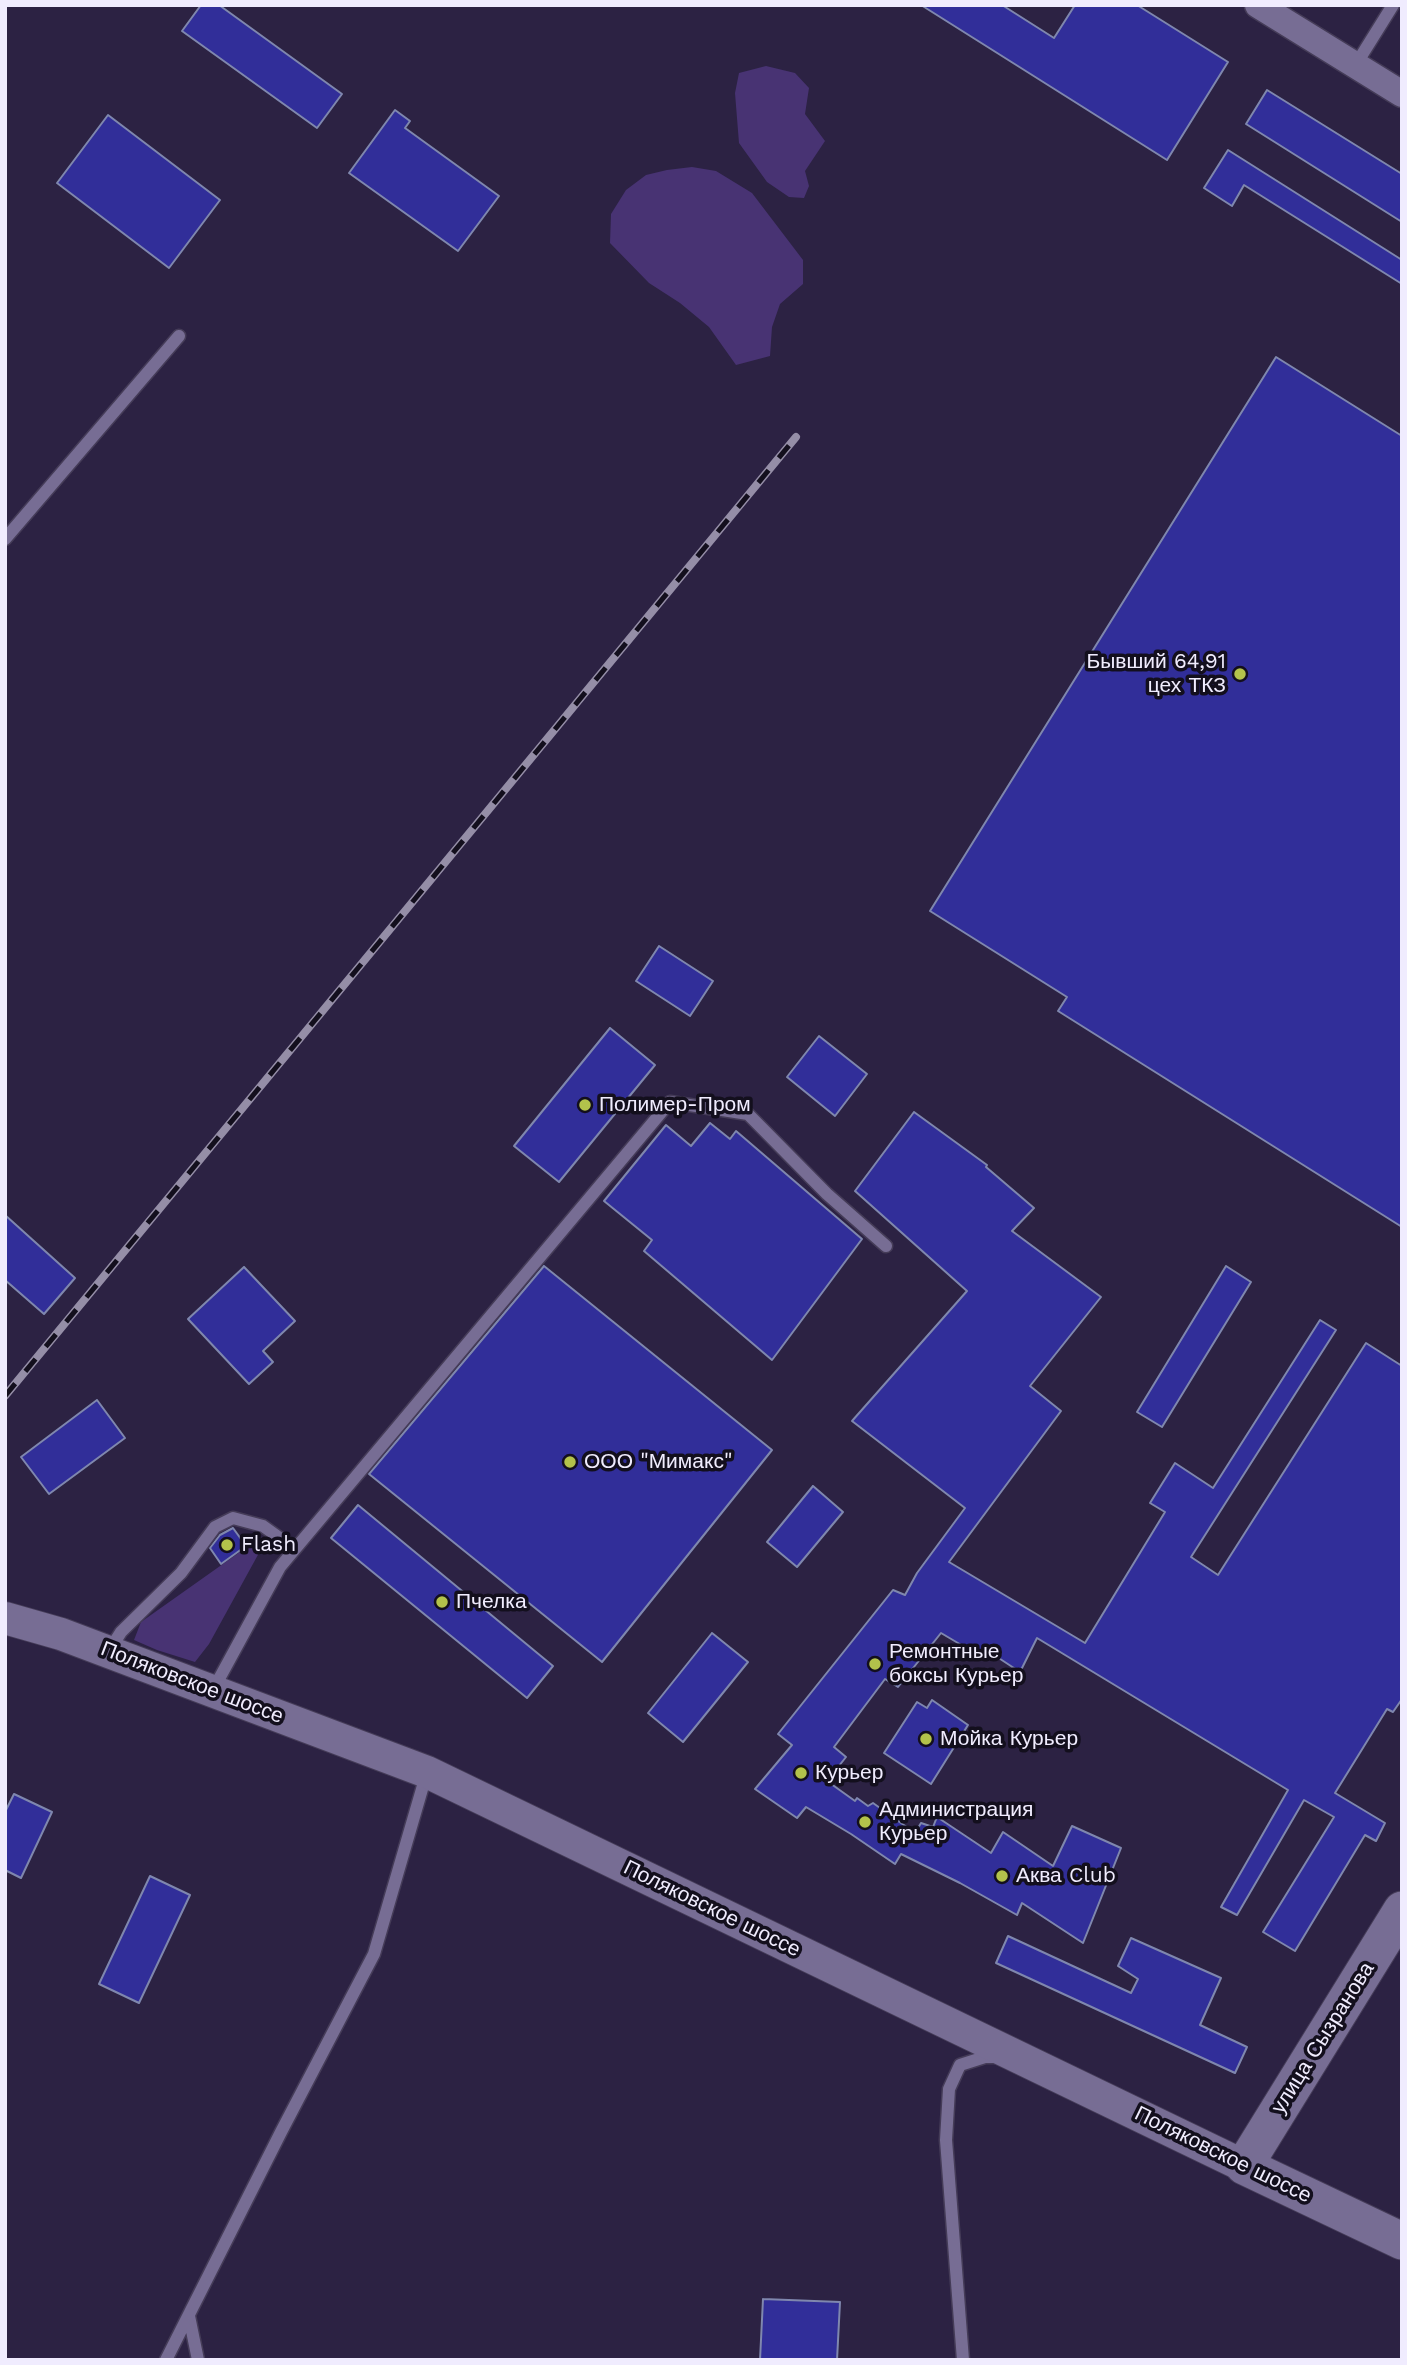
<!DOCTYPE html>
<meta charset="utf-8">
<style>
body{margin:0}
#map{position:relative;width:1407px;height:2365px;overflow:hidden;background:#2c2243;font-family:"Work Sans",sans-serif}
canvas{display:block}
.frame{position:absolute;inset:0;border:7px solid #f0ecfe;pointer-events:none}
</style>
<div id="map">
<canvas width="1407" height="2365"></canvas>
<div class="frame"></div>
</div>
<script>
const c = document.querySelector('canvas').getContext('2d');
c.lineJoin = 'round';
function fill(path, color) { c.fillStyle = color; c.fill(path, 'evenodd'); }
const shape = rows => new Path2D(rows.map(r => 'M' + r).join(''));
function trace(path, color, width, dash) { c.strokeStyle = color; c.lineWidth = width; c.lineCap = dash ? 'butt' : 'round'; c.setLineDash(dash || []); c.stroke(path); }
function label(font, color, halo, rows, align = 'center') {
  c.font = font + ' "Work Sans",sans-serif'; c.lineWidth = 7; c.setLineDash([]); c.textBaseline = 'middle'; c.strokeStyle = halo; c.fillStyle = color; for (const [text, x, y, turn = 0] of rows) {
    c.save(); c.translate(x, y); c.rotate((+turn || 0) * Math.PI / 180); c.textAlign = isNaN(turn) ? turn : align; if (halo) c.strokeText(text, 0, 0); c.fillText(text, 0, 0); c.restore();
  }
}
fill(shape([
 [766,66,795,73,809,88,805,114,825,141,805,171,809,186,804,198,789,197,767,182,739,143,735,93,739,73],
 [692,167,716,171,752,193,803,260,803,284,780,304,772,327,770,356,736,365,709,327,680,303,649,283,610,243,611,214,626,190,646,175,667,170],
 [261,1537,265,1542,209,1644,195,1662,157,1650,134,1640,141,1622]
]), '#483373');
const building = shape([
 [201,5,219,5,342,94,317,128,182,31,201,5],
 [921,5,1002,5,1054,38,1075,5,1137,5,1228,62,1167,160,921,5],
 [1267,90,1402,174,1402,222,1246,124,1267,90],
 [395,110,410,121,405,128,499,196,458,251,349,173,395,110],
 [108,115,220,200,169,268,57,183,108,115],
 [1228,150,1402,260,1402,284,1244,185,1232,206,1204,188,1228,150],
 [1276,357,1402,436,1402,1227,1058,1011,1067,997,930,911,1276,357],
 [659,946,713,981,690,1016,636,981,659,946],
 [610,1028,655,1065,559,1182,514,1146,610,1028],
 [819,1036,867,1074,835,1116,787,1077,819,1036],
 [914,1112,987,1165,986,1167,1034,1208,1012,1231,1101,1297,1030,1386,1061,1411,949,1562,1085,1643,1165,1512,1150,1503,1175,1463,1213,1488,1320,1320,1336,1330,1191,1557,1218,1575,1366,1343,1402,1366,1402,1699,1393,1712,1387,1709,1335,1793,1385,1823,1376,1841,1365,1835,1295,1951,1263,1932,1334,1817,1304,1800,1237,1915,1221,1907,1288,1790,1037,1638,1020,1672,985,1649,980,1656,941,1633,898,1687,885,1679,834,1747,846,1757,827,1781,855,1801,857,1798,868,1806,873,1803,915,1833,921,1823,933,1827,937,1817,991,1853,1003,1832,1053,1866,1072,1826,1121,1848,1083,1943,1022,1903,1017,1915,960,1883,901,1854,895,1864,851,1834,806,1807,797,1818,755,1789,792,1745,778,1734,893,1590,905,1595,917,1573,965,1508,852,1421,967,1291,855,1191,914,1112],
 [710,1123,730,1139,736,1131,862,1239,772,1360,644,1251,652,1240,604,1201,666,1125,691,1146,710,1123],
 [5,1215,75,1278,44,1314,5,1280,5,1215],
 [544,1266,772,1450,602,1662,369,1474,544,1266],
 [1226,1266,1251,1282,1162,1427,1137,1412,1226,1266],
 [244,1267,295,1321,263,1351,273,1362,249,1384,188,1319,244,1267],
 [97,1400,125,1438,49,1494,21,1457,97,1400],
 [813,1486,843,1512,797,1567,767,1542,813,1486],
 [358,1505,553,1666,527,1698,331,1538,358,1505],
 [233,1528,246,1546,221,1564,210,1548,220,1535,233,1528],
 [712,1633,748,1662,683,1742,648,1713,712,1633],
 [932,1700,968,1725,931,1784,884,1753,917,1702,927,1708,932,1700],
 [14,1794,52,1812,21,1878,5,1870,5,1812,14,1794],
 [150,1876,190,1895,139,2003,99,1984,150,1876],
 [1008,1936,1131,1993,1138,1979,1118,1966,1131,1938,1221,1978,1200,2025,1247,2047,1235,2073,996,1963,1008,1936],
 [763,2299,840,2302,837,2360,760,2360,763,2299]
]);
fill(building, '#312e99');
trace(building, '#7f87ae', 2);
const service = shape([
 [1355,66,1393,5],
 [5,539,179,336],
 [109,1651,121,1632,181,1573,215,1527,233,1518,263,1526,295,1549],
 [213,1690,280,1567,670,1102,748,1114,827,1194,886,1246],
 [189,2316,198,2360],
 [166,2360,281,2132,374,1954,427,1772],
 [963,2360,946,2140,949,2089,960,2065,985,2057,997,2057]
]);
const minor = shape([
 [1258,5,1402,94]
]);
const tertiary = shape([
 [5,1618,61,1634,427,1772,1244,2166]
]);
const secondary = shape([
 [1402,1910,1244,2166,1402,2241]
]);
trace(service, '#453c58', 15);
trace(minor, '#453c58', 29);
trace(tertiary, '#453c58', 34);
trace(secondary, '#453c58', 39);
trace(service, '#776d94', 12);
trace(minor, '#776d94', 26);
trace(tertiary, '#776d94', 32);
trace(secondary, '#776d94', 37);
const rail = shape([
 [5,1396,796,437]
]);
trace(rail, '#958ea7', 8);
trace(rail, '#130f1d', 5, [16]);
for (const [x, y, r, color] of [
 [1240,674,7,"#b3c24b"],
 [585,1105,7,"#b3c24b"],
 [570,1462,7,"#b3c24b"],
 [227,1545,7,"#b3c24b"],
 [442,1602,7,"#b3c24b"],
 [875,1664,7,"#b3c24b"],
 [926,1739,7,"#b3c24b"],
 [801,1773,7,"#b3c24b"],
 [865,1822,7,"#b3c24b"],
 [1002,1876,7,"#b3c24b"]
]) { const dot = new Path2D(); dot.arc(x, y, r, 0, 2 * Math.PI); c.fillStyle = color; c.fill(dot); trace(dot, '#130f1d', 2.5); }
label('21px', '#f0ecfe', '#130f1d', [
 ["Бывший 64,91",1226,662,"right"],
 ["цех ТКЗ",1226,686,"right"],
 ["Полимер-Пром",599,1105],
 ["ООО \"Мимакс\"",584,1462],
 ["Flash",241,1545],
 ["Пчелка",456,1602],
 ["Ремонтные",889,1652],
 ["боксы Курьер",889,1676],
 ["Мойка Курьер",940,1739],
 ["Курьер",815,1773],
 ["Администрация",879,1810],
 ["Курьер",879,1834],
 ["Аква Club",1016,1876]
], 'left');
label('21px', '#f0ecfe', '#130f1d', [
 ["Поляковское шоссе",192,1683,21],
 ["Поляковское шоссе",712,1909,26],
 ["улица Сызранова",1323,2038,-58],
 ["Поляковское шоссе",1223,2155,26]
]);
</script>
